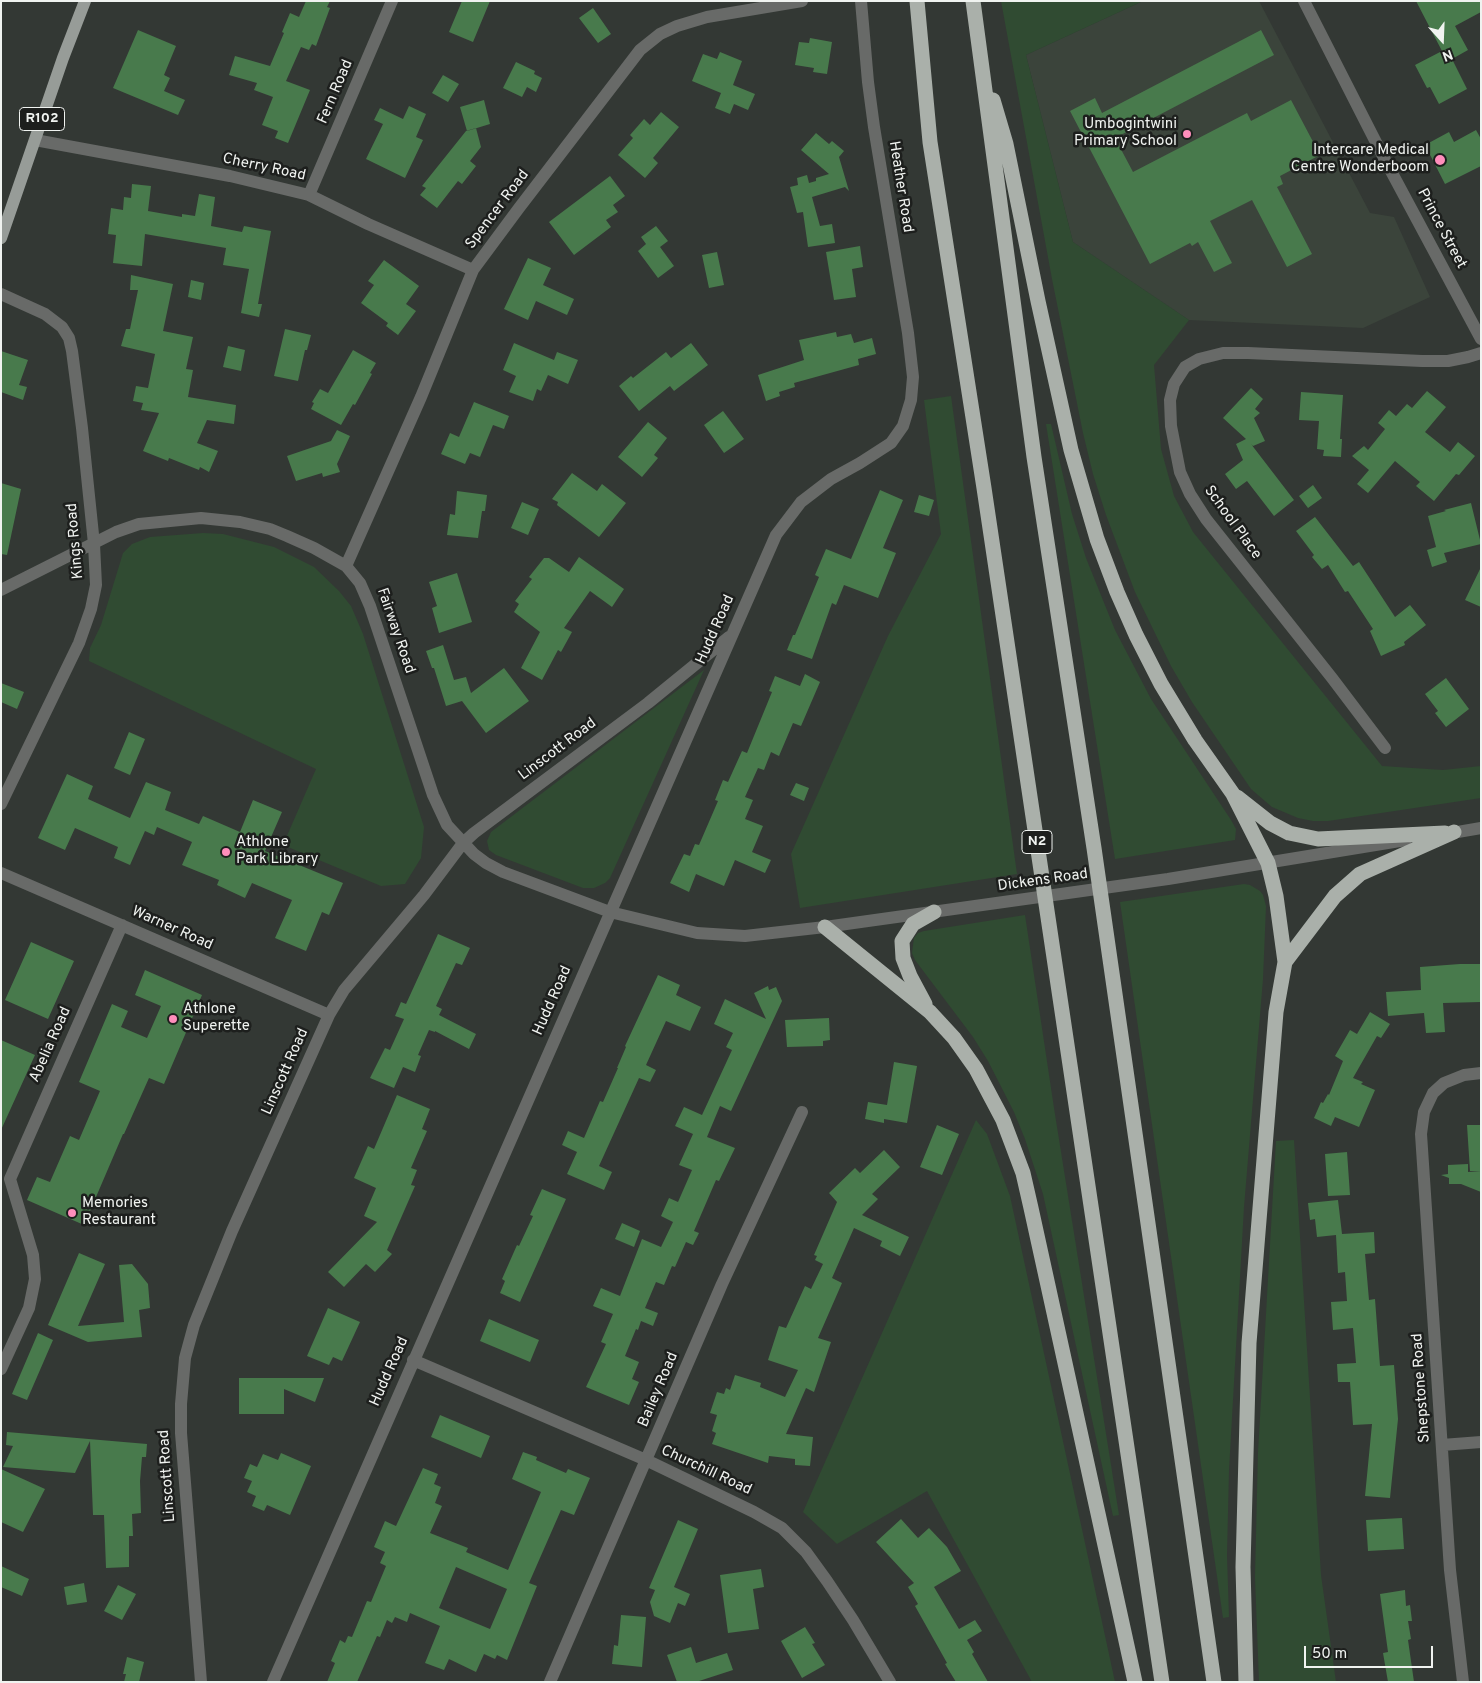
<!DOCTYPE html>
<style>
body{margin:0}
#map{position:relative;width:1482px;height:1683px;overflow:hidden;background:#333834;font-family:Overpass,sans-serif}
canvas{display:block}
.frame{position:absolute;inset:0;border:2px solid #f0f3f0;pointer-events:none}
.north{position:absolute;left:1417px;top:15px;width:50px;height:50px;-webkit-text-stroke:4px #1d1f1d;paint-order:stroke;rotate:160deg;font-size:14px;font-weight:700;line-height:20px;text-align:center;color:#f0f3f0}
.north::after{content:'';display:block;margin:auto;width:18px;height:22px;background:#f0f3f0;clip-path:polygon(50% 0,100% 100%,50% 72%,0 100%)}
.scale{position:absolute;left:1304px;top:1646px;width:129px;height:22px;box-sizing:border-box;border:2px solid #f0f3f0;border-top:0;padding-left:6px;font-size:15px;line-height:18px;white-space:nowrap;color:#f0f3f0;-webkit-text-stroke:4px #1d1f1d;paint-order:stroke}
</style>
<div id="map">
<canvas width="1482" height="1683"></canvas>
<div class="frame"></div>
<div class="north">N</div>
<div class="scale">50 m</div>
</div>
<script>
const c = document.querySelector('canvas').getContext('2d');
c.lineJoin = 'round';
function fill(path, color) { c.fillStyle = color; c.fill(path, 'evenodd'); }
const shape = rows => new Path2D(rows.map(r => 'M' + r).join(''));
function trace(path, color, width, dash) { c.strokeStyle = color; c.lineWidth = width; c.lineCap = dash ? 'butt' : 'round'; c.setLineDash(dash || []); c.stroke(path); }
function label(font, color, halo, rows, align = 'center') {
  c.font = font + ' Overpass,sans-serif'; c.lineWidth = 5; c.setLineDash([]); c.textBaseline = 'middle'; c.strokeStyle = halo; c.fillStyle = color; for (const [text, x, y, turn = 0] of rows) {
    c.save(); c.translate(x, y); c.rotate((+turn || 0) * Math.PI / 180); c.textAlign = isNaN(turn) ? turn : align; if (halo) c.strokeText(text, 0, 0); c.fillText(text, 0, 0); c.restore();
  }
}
fill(shape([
 [1143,1,1259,1,1370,213,1394,217,1430,297,1363,328,1189,320,1073,242,1026,55]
]), '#3b443b');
fill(shape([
 [1001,1,1143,1,1026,55,1073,242,1189,320,1154,365,1161,449,1174,496,1193,532,1382,766,1443,770,1481,766,1481,798,1328,821,1313,821,1298,818,1272,807,1251,789,1192,702,1171,666,1135,592,1106,515,1093,474,1083,433,1052,279],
 [951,396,1017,874,800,908,791,854,888,636,941,534,924,400],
 [1046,424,1051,424,1072,514,1086,558,1115,630,1151,699,1231,820,1236,829,1235,840,1115,859],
 [203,533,223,534,274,547,314,567,339,591,351,606,363,634,424,827,421,858,405,884,381,886,283,845,316,769,89,661,90,648,101,625,123,553,132,544,150,537],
 [704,670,610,878,605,883,594,888,583,888,496,855,489,850,487,841,491,832],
 [1244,884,1250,885,1260,891,1263,895,1266,906,1263,979,1244,1207,1229,1470,1227,1555,1229,1617,1223,1618,1120,902],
 [1025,915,1054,1108,1119,1515,1113,1516,1043,1194,1025,1139,1014,1112,988,1061,973,1037,915,960,912,953,914,938,918,933,924,931],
 [976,1120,987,1134,1010,1196,1115,1682,1032,1682,927,1491,837,1544,803,1512],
 [1294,1140,1321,1575,1336,1682,1259,1682,1255,1577,1258,1452,1276,1141]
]), '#304b32');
fill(shape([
 [306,1,330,1,327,7,330,8,316,46,312,44,309,50,301,47,286,81,310,90,288,143,275,138,278,131,262,125,273,97,254,90,257,83,229,75,235,56,270,66,284,33,282,32,290,13,299,17],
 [462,1,490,1,473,42,449,32],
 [1416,1,1481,1,1481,12,1455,26,1468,50,1452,59,1467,89,1439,104,1430,87,1427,88,1415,65,1442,51],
 [593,8,611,34,598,43,579,18],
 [138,30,176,46,164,75,170,78,164,91,185,100,178,115,113,88],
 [1261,30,1274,55,1115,138,1133,172,1247,113,1251,121,1291,100,1320,155,1280,176,1283,184,1277,187,1312,254,1287,267,1252,200,1210,221,1232,263,1214,272,1198,242,1192,246,1190,243,1150,264,1070,111,1095,98,1102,113],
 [810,38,832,42,827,74,813,72,814,68,795,65,799,42,809,43],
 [720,52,742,61,733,85,755,94,748,110,734,104,730,114,715,108,721,93,692,81,703,54,717,59],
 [516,62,535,71,534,74,542,78,536,92,527,87,522,97,503,88],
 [443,75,459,84,448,102,432,93],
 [484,100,490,124,467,131,460,107],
 [409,106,426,114,416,137,423,140,405,178,366,159,383,124,374,120,380,108,403,119],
 [661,112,679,127,653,158,658,163,645,178,618,155,633,138,630,135,644,119,650,125],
 [476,128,481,147,470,161,476,166,462,184,458,181,437,208,420,195,426,188,422,186,466,131],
 [1476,130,1481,139,1481,166,1445,184,1425,145,1449,132,1454,142],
 [816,133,829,144,832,141,844,151,839,157,849,191,845,187,812,197,820,226,832,224,835,243,808,247,803,212,797,213,790,187,798,185,797,178,807,175,809,183,816,181,816,178,829,174,801,150],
 [610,176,625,196,613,205,618,212,606,220,611,227,574,255,549,222],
 [132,184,151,186,148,211,182,217,182,214,195,216,199,194,215,197,211,226,242,232,244,226,271,231,258,304,262,304,259,317,241,313,249,269,223,265,226,248,145,234,142,266,113,263,116,235,108,234,111,208,123,210,124,197,131,198],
 [656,226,668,241,660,247,674,266,658,278,638,251,646,244,641,237],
 [860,246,863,267,852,269,856,297,834,300,826,252],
 [717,252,724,285,709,288,702,255],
 [528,258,551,268,543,285,574,299,567,315,536,301,528,320,504,309],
 [384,260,419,286,406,304,416,311,398,335,386,326,388,323,361,303,374,285,368,281],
 [131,275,173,284,163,331,193,337,186,369,193,370,188,397,236,405,234,424,207,420,197,443,218,451,209,472,200,467,199,470,169,458,168,461,143,451,159,413,141,410,143,403,133,401,136,386,148,388,155,354,121,346,126,329,130,329,138,290,130,290],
 [191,280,204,283,201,300,188,297],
 [285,329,311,335,307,350,305,350,298,381,274,376],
 [836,332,837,337,851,334,854,343,872,338,876,354,858,359,859,365,794,383,795,387,779,392,780,396,766,401,758,375,804,360,799,340],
 [514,343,554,360,557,352,578,360,568,384,548,375,541,391,537,389,533,401,509,392,516,376,503,370],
 [691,343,708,365,674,391,670,386,639,411,619,386,631,376,633,378,666,352,671,358],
 [228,346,245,350,241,371,223,367],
 [353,350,376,363,370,373,372,374,355,405,353,404,341,425,311,409,314,403,312,402,320,389,328,393],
 [1,351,28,360,19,385,27,387,23,400,1,392],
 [1251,388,1263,399,1255,409,1260,413,1254,418,1265,441,1253,446,1251,444,1294,500,1274,516,1247,481,1236,489,1225,474,1243,460,1236,444,1246,439,1223,418],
 [1427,391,1446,407,1425,432,1450,452,1458,442,1475,456,1459,475,1456,474,1434,501,1416,486,1420,482,1395,461,1368,493,1357,484,1369,470,1352,456,1364,446,1368,450,1385,429,1378,423,1389,410,1396,416,1407,404,1412,408],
 [1301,392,1343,395,1340,439,1342,439,1341,457,1323,456,1324,450,1317,449,1319,421,1299,420],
 [474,402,509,416,504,429,493,425,480,457,470,453,465,464,441,454,450,433,459,437],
 [723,411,744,439,724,453,704,425],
 [648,422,667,438,654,455,658,458,642,477,618,457],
 [337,430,350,436,337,464,340,472,323,477,322,473,296,481,287,456,331,441],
 [572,473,597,491,602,484,626,503,599,537,557,505,558,502,552,499],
 [1,483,21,489,7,555,1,554],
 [1313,485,1322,498,1308,508,1299,496],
 [880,490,903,500,883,548,896,553,878,598,844,585,836,605,832,603,812,659,787,650,793,635,795,635,819,577,815,575,826,549,851,559],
 [457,491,487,495,485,511,482,511,478,538,447,535,450,514,455,515],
 [919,495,934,500,929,516,914,512],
 [522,502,539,509,528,535,511,528],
 [1471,503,1481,544,1444,553,1447,562,1432,567,1427,550,1436,547,1428,516,1446,511,1444,510],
 [1315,517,1353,566,1359,562,1395,617,1410,605,1426,625,1404,642,1405,645,1381,656,1370,631,1373,629,1348,591,1345,592,1328,565,1322,569,1312,557,1314,555,1296,531],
 [579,557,624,589,612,607,590,591,564,628,572,632,561,652,558,650,542,680,521,668,540,632,514,612,519,604,515,601,532,579,529,577,544,558,549,558,569,572],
 [1481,567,1481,607,1465,600],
 [457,573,472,622,439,633,432,608,437,606,429,582],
 [443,645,454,680,466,677,471,693,504,668,529,701,486,733,462,701,446,706,434,668,432,668,426,651],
 [805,674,820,682,801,726,793,723,779,756,771,752,764,770,758,768,745,797,753,800,745,819,763,826,752,852,771,860,765,873,735,860,724,886,696,874,689,892,670,883,684,854,690,856,695,844,699,845,718,801,715,800,723,780,728,782,742,751,747,753,772,692,769,691,775,676,800,686],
 [1446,678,1469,709,1446,727,1435,713,1438,711,1425,694],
 [1,683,24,692,17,709,1,702],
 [129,732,145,739,130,775,114,768],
 [67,774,93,786,88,799,130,818,146,782,171,792,165,810,199,824,203,816,240,832,253,800,282,812,265,851,343,883,329,915,322,912,306,951,275,938,292,900,252,883,245,898,217,885,219,880,182,865,192,842,157,827,154,835,145,831,130,865,114,858,118,847,75,828,65,850,38,838],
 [796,783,809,788,804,801,790,795],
 [438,934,470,948,462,965,456,963,436,1006,442,1009,439,1015,476,1034,469,1049,435,1031,435,1032,429,1030,418,1055,421,1056,415,1072,403,1067,394,1088,370,1078,385,1048,390,1050,404,1019,395,1016,401,1002,406,1004],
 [31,942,74,961,48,1019,5,1000],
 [1460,964,1481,964,1481,1002,1443,1003,1445,1032,1426,1033,1424,1013,1388,1016,1386,992,1421,990,1420,967],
 [145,970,202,995,164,1084,149,1078,124,1134,123,1134,84,1225,27,1200,37,1177,50,1182,70,1136,79,1140,100,1091,79,1082,112,1004,128,1011,121,1027,147,1038,161,1006,135,995],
 [658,975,680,985,676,995,701,1007,690,1031,666,1021,646,1065,656,1070,650,1082,639,1078,599,1166,612,1172,604,1190,567,1174,577,1152,562,1145,568,1131,584,1138,600,1101,603,1102,618,1068,617,1068,626,1047,625,1046],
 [768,986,769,990,776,987,782,1001,731,1111,720,1106,707,1137,735,1148,719,1181,716,1180,694,1231,699,1233,693,1245,686,1242,675,1267,672,1266,664,1285,656,1282,645,1308,658,1313,653,1326,641,1321,638,1330,636,1329,625,1356,639,1362,632,1379,639,1382,629,1405,586,1387,606,1344,601,1342,613,1314,593,1306,601,1288,620,1296,642,1239,661,1247,673,1222,661,1216,669,1198,678,1202,692,1170,679,1165,693,1134,675,1126,684,1107,702,1115,732,1050,726,1047,733,1033,714,1024,725,999,766,1019,754,993],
 [1370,1012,1390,1024,1381,1038,1377,1036,1353,1078,1363,1082,1361,1084,1375,1090,1359,1127,1335,1117,1331,1126,1314,1118,1321,1102,1323,1103,1328,1094,1329,1095,1343,1061,1335,1056,1350,1030,1357,1034],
 [829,1018,830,1040,823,1041,823,1046,787,1047,785,1020],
 [1,1040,35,1055,1,1130],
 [894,1062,917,1066,907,1123,884,1119,884,1123,865,1119,868,1102,887,1105],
 [397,1095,430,1109,422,1129,427,1131,411,1168,417,1170,411,1185,415,1186,387,1250,392,1254,375,1272,366,1264,344,1287,328,1272,377,1222,364,1216,376,1188,354,1178,368,1146,374,1149],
 [937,1125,959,1134,942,1175,920,1167],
 [1467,1125,1481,1125,1481,1171,1470,1171],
 [884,1150,900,1167,872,1194,878,1199,862,1215,909,1237,900,1256,880,1246,882,1241,854,1228,832,1278,842,1283,818,1338,831,1342,814,1392,806,1388,786,1434,813,1437,810,1466,795,1465,795,1459,769,1456,768,1463,712,1444,716,1433,712,1431,717,1415,710,1413,717,1392,724,1394,726,1388,730,1390,735,1375,761,1383,760,1387,785,1397,798,1370,768,1360,779,1326,786,1328,805,1286,811,1289,823,1264,815,1260,817,1256,814,1255,837,1202,829,1193,855,1168,860,1173],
 [1347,1152,1350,1195,1328,1196,1325,1154],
 [1468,1164,1468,1172,1481,1171,1481,1192,1461,1184,1449,1184,1449,1178,1441,1175,1448,1174,1448,1165],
 [542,1189,566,1199,520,1302,500,1293,505,1281,502,1279,517,1245,519,1246,533,1216,530,1215],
 [1338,1200,1342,1234,1374,1232,1375,1253,1365,1254,1369,1300,1375,1299,1380,1366,1394,1365,1398,1419,1390,1498,1365,1496,1372,1424,1353,1425,1350,1382,1338,1382,1337,1364,1356,1363,1353,1328,1333,1330,1331,1302,1347,1301,1345,1272,1338,1273,1336,1235,1317,1237,1315,1219,1310,1220,1308,1203],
 [622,1223,640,1231,634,1247,615,1239],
 [79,1253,105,1264,78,1326,124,1322,119,1265,132,1264,148,1284,150,1308,139,1310,142,1337,88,1342,48,1325],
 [328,1308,360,1322,342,1361,333,1357,329,1365,307,1356],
 [489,1319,539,1340,530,1362,480,1341],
 [38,1333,53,1340,27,1400,12,1394],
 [239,1378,324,1378,315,1402,284,1389,284,1414,239,1414],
 [440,1415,490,1436,481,1458,431,1437],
 [7,1432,147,1444,146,1457,142,1457,140,1481,141,1513,132,1514,133,1536,129,1536,129,1567,106,1568,104,1515,93,1515,90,1441,75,1473,3,1467,13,1446,6,1445],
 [523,1452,537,1457,536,1460,566,1473,568,1469,590,1478,574,1515,561,1510,529,1583,537,1586,507,1660,497,1655,495,1659,484,1654,476,1672,449,1659,444,1670,425,1663,440,1626,410,1613,407,1622,395,1617,392,1623,387,1620,380,1637,377,1636,357,1682,327,1682,335,1663,331,1661,340,1640,345,1643,348,1636,352,1637,367,1601,371,1602,386,1566,380,1563,385,1552,374,1547,385,1521,396,1526,423,1468,438,1474,434,1484,441,1487,435,1503,442,1506,430,1533,468,1548,466,1552,508,1570,541,1492,512,1479],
 [456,1567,507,1589,490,1629,439,1608],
 [281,1453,311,1466,290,1515,267,1505,264,1511,252,1506,256,1496,247,1492,252,1481,244,1478,250,1464,257,1467,263,1454,278,1460],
 [1,1469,45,1489,23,1532,1,1522],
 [1402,1518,1404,1549,1368,1551,1366,1520],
 [901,1519,918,1538,929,1528,947,1547,961,1571,934,1587,959,1629,975,1620,982,1631,967,1640,974,1652,972,1654,988,1682,956,1682,945,1664,947,1663,915,1606,918,1604,908,1587,914,1583,876,1542],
 [678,1520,698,1529,674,1587,690,1594,685,1606,678,1603,670,1623,654,1616,650,1602,655,1590,649,1588],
 [1,1566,29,1579,22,1596,1,1587],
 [761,1569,764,1587,753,1589,759,1629,728,1633,720,1575],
 [84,1583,87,1602,67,1605,64,1587],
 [118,1585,136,1594,122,1620,104,1611],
 [1405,1590,1406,1606,1410,1605,1412,1621,1408,1621,1411,1639,1408,1640,1414,1682,1388,1682,1383,1653,1388,1652,1380,1594],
 [621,1615,646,1617,642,1667,612,1664,614,1645,618,1646],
 [805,1627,815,1643,812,1644,825,1665,802,1678,781,1641],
 [691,1647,696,1663,727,1653,733,1670,696,1682,677,1682,667,1655],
 [127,1657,144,1662,139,1682,124,1682,126,1674,123,1674]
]), '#487a4c');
trace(shape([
 [1304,1,1384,158,1481,339],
 [35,140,230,176,309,195,368,224,473,270],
 [309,195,392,1],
 [1,294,45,314,62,327,69,338,72,351,82,428,94,544,96,585,91,609,79,643,1,804],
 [346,566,421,397,473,270,519,208,640,50,660,34,677,26,707,17,802,1],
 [1,590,116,532,139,524,201,518,240,522,270,529,287,536,314,548,346,566,360,583,370,606,433,795,447,825,474,854,486,863,503,872,610,912,697,933,745,936,825,927],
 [1385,748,1332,678,1206,519,1190,494,1180,472,1171,426,1170,400,1174,384,1185,367,1199,359,1223,353,1248,353,1422,361,1448,361,1468,357,1481,353],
 [1,873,329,1015],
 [10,1179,122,925],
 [413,1360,646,1460,754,1512,782,1528,806,1552,827,1581,853,1620,890,1682],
 [1,1369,29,1308,35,1279,33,1255,10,1179],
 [1442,1445,1481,1442],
 [201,1682,181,1433,181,1404,185,1358,194,1325,232,1231,329,1015,344,990,424,895,463,843,474,833,648,703,729,637],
 [273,1682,776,535,801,502,831,479,860,463,891,443,903,426,911,400,913,377,908,333,874,127,868,82,861,1],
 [550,1682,722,1284,802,1112],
 [1463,1682,1450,1570,1421,1134,1424,1112,1433,1093,1444,1083,1464,1075,1481,1073]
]), '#686a68', 12);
trace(shape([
 [1446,834,1481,828],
 [825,927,1168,879,1406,840]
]), '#686a68', 12);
trace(shape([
 [1,238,63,58,85,1]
]), '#979c98', 12);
trace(shape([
 [917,1,930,142,984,488,1162,1682],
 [973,1,1034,457,1094,848,1214,1682],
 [993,100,1006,144,1038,301,1071,450,1097,539,1117,592,1136,635,1161,684,1195,740,1233,794,1268,863,1276,896,1285,962],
 [1237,797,1270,823,1289,833,1318,839,1445,833],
 [825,927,930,1012,954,1038,976,1069,1003,1120,1023,1173,1031,1208,1135,1682],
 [925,1004,910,976,903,958,902,941,913,924,934,912],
 [1246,1682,1243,1567,1249,1343,1276,1012,1285,962,1335,896,1360,874,1454,832]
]), '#aab0aa', 15);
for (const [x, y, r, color] of [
 [1187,134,5,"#ff8ebb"],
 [1440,160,6,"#ff8ebb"],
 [226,852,5,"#ff8ebb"],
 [173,1019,5,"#ff8ebb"],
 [72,1213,5,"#ff8ebb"]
]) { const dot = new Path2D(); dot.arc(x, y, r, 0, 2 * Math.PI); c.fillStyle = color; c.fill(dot); trace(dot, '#1d1f1d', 2); }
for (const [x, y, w] of [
 [42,119,45],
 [1037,842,30]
]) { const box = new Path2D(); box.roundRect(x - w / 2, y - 11.5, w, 23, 4); c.fillStyle = '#1d1f1d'; c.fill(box); trace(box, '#f0f3f0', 1); }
label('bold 14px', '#f0f3f0', null, [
 ["R102",42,119],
 ["N2",1037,842]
]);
label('15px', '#f0f3f0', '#1d1f1d', [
 ["Fern Road",336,92,-67],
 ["Cherry Road",264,168,12],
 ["Heather Road",900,187,81],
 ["Spencer Road",498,210,-53],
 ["Prince Street",1441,229,62],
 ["School Place",1232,523,54],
 ["Kings Road",76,541,-95],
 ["Hudd Road",716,630,-66],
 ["Fairway Road",395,631,71],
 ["Linscott Road",558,750,-37],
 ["Dickens Road",1043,881,-8],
 ["Warner Road",172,929,24],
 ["Hudd Road",553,1001,-66],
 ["Abelia Road",51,1045,-66],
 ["Linscott Road",286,1072,-66],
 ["Hudd Road",390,1372,-66],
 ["Shepstone Road",1422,1388,-94],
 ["Bailey Road",659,1390,-67],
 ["Churchill Road",706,1471,25],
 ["Linscott Road",168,1476,-94]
]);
label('15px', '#f0f3f0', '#1d1f1d', [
 ["Umbogintwini",1177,125,"right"],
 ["Primary School",1177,142,"right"],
 ["Intercare Medical",1429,151,"right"],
 ["Centre Wonderboom",1429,168,"right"],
 ["Athlone",236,843],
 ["Park Library",236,860],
 ["Athlone",183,1010],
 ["Superette",183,1027],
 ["Memories",82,1204],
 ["Restaurant",82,1221]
], 'left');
</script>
